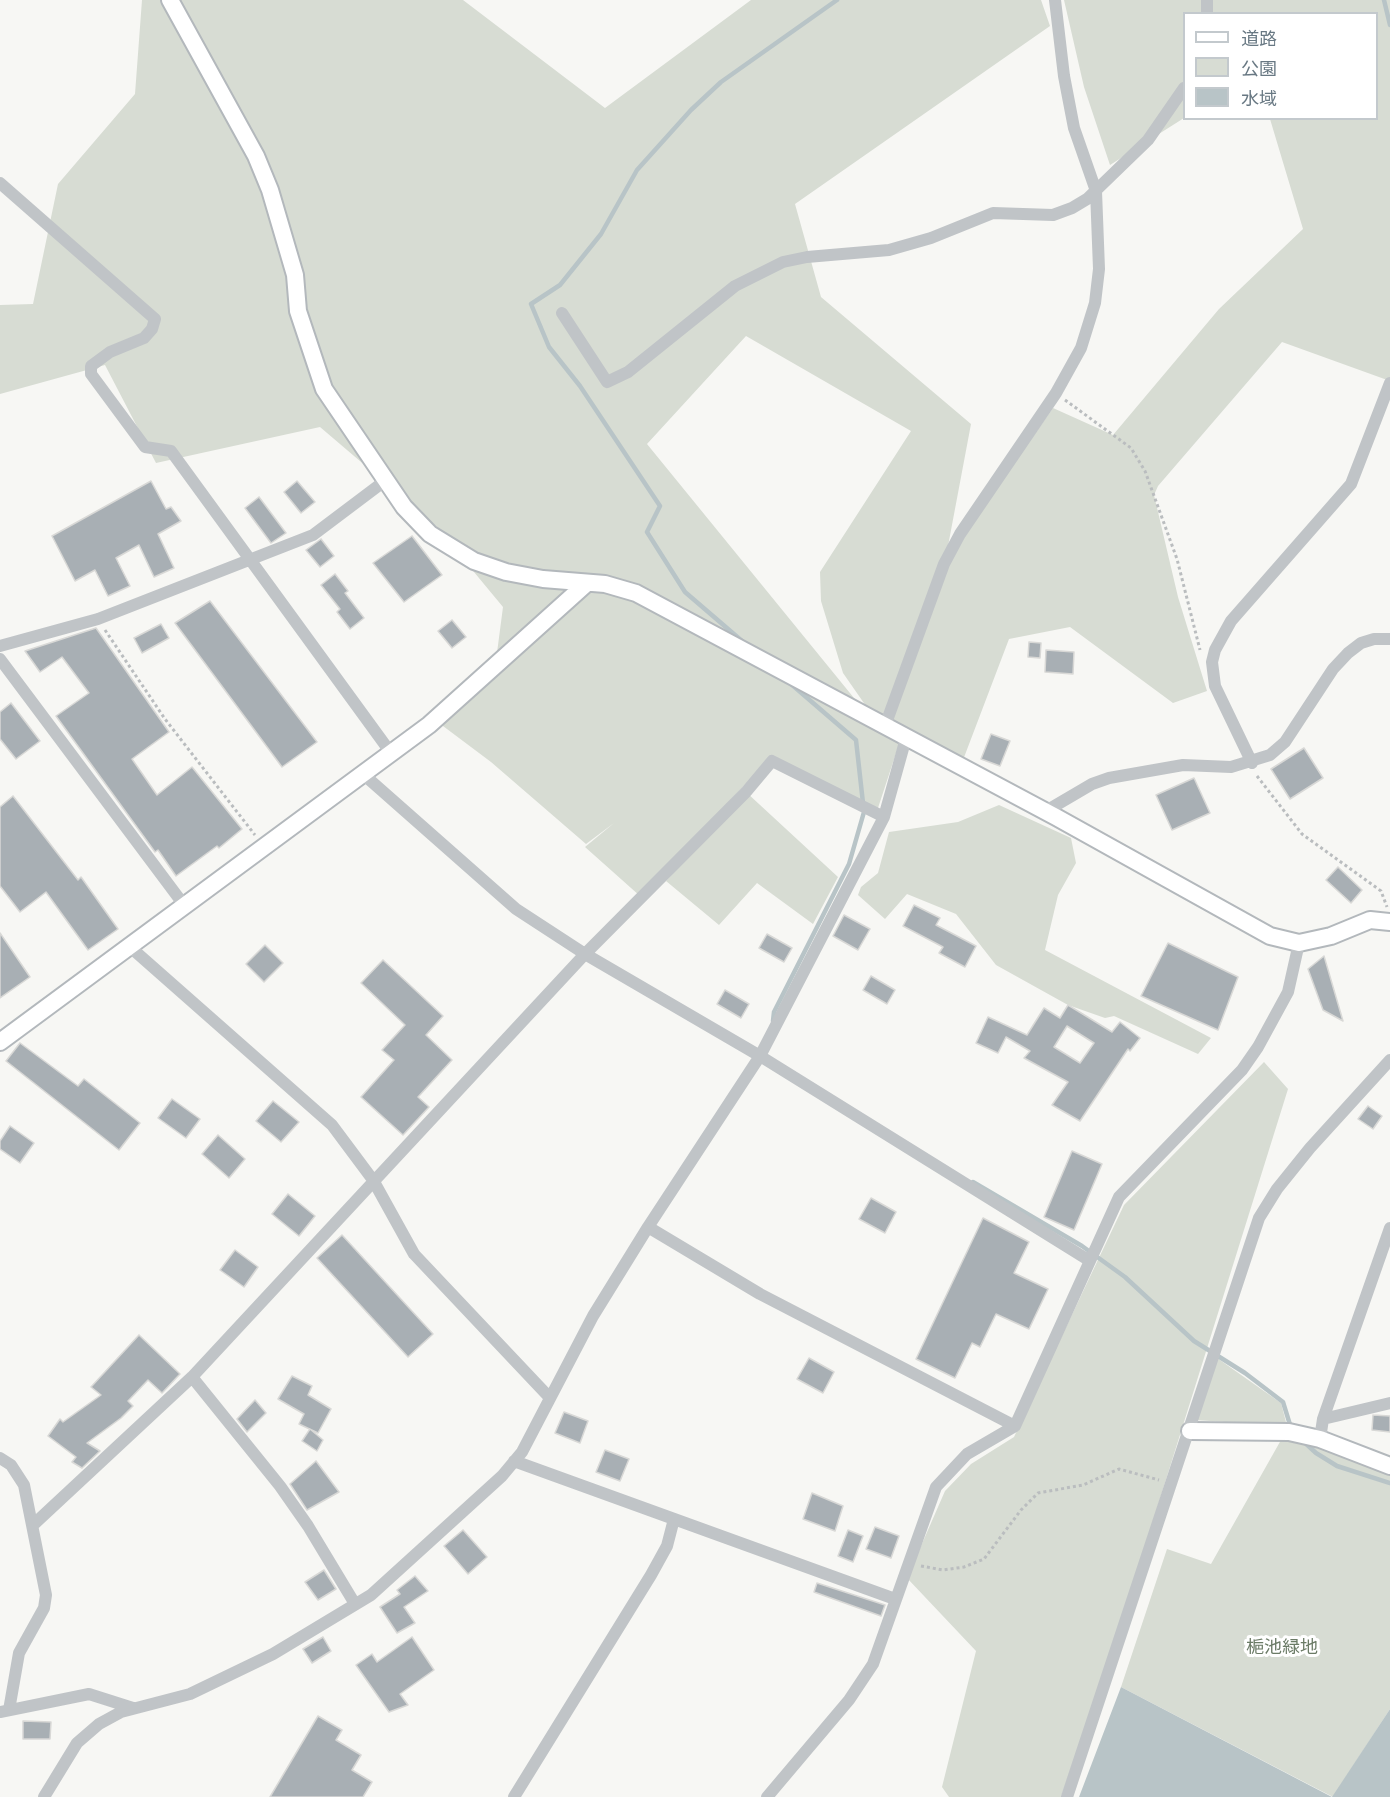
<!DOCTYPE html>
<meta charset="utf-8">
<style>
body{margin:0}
#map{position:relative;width:1390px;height:1797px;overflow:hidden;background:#f7f7f4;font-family:"DejaVu Sans","Noto Sans JP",sans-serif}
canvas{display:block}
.legend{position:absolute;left:1183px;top:12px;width:195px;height:108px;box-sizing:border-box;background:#fff;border:2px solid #c3c9cd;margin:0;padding:8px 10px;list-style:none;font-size:18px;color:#687883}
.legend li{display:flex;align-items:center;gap:12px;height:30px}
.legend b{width:30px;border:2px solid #c3c9cd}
</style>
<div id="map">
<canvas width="1390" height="1797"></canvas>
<ul class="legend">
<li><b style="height:8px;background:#fff"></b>道路</li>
<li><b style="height:16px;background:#d7dcd3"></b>公園</li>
<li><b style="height:16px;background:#b8c4c7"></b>水域</li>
</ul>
</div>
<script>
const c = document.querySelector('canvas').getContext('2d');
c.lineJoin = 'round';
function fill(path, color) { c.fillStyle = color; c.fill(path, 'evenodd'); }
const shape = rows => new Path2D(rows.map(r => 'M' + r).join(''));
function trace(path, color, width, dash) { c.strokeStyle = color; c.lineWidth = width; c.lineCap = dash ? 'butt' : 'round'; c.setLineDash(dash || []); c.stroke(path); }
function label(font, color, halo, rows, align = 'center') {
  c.font = font + ' "DejaVu Sans","Noto Sans JP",sans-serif'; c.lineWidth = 6; c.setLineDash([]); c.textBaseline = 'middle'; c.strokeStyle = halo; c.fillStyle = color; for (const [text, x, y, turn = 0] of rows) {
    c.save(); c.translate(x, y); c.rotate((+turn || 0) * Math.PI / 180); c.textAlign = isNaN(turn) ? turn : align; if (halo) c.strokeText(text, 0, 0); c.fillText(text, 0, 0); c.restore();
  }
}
fill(shape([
 [142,0,463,0,605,108,751,0,1041,0,1050,26,795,204,821,297,971,424,945,562,1053,408,1113,435,1219,309,1303,229,1270,119,1376,118,1376,14,1184,14,1184,118,1110,165,1084,87,1064,0,1390,0,1390,381,1282,342,1158,486,1154,495,1178,597,1207,691,1173,703,1070,627,1009,639,963,760,875,719,843,673,821,601,820,572,911,431,746,336,647,444,876,725,900,741,877,811,771,757,640,896,585,847,614,823,586,844,491,762,435,720,495,668,503,607,435,525,320,427,156,463,105,365,0,394,0,305,33,304,58,184,135,94],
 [746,792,838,877,813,924,757,883,719,925,666,881],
 [999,805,1071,838,1076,863,1058,895,1045,950,1211,1038,1198,1054,1114,1016,1105,1018,1068,1005,996,965,956,914,907,894,885,919,858,895,861,887,878,873,889,832,958,822],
 [1264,1062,1288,1089,1124,1614,1061,1797,949,1797,942,1787,976,1651,907,1578,945,1491,971,1464,1014,1437,1124,1205],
 [1217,1358,1281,1403,1287,1426,1195,1420],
 [1281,1440,1317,1446,1390,1474,1390,1709,1333,1797,1121,1687,1167,1549,1211,1564]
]), '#d7dcd3');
fill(shape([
 [1121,1687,1332,1797,1390,1709,1390,1797,1079,1797]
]), '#b8c4c7');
trace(shape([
 [1384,0,1390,25],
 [742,641,685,592,647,532,660,506,580,386,549,347,531,304,560,285,601,234,637,170,691,110,721,82,837,0],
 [773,1021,774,1012,849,864,864,812,856,740,791,684],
 [973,1182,1082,1246,1125,1277,1194,1341,1245,1373,1283,1402,1291,1428],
 [1303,1441,1316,1453,1337,1466,1390,1483]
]), '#b8c4c7', 4.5);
const building = shape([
 [151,481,166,509,171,507,181,521,158,534,174,568,154,577,139,545,116,558,130,586,108,596,95,570,75,581,52,536,151,481],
 [297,481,315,502,301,513,284,492,297,481],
 [259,497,286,533,271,543,245,508,259,497],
 [412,536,442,575,404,602,373,563,412,536],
 [321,539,334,556,320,567,306,550,321,539],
 [335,574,348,591,345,593,364,618,350,629,337,612,340,609,321,585,335,574],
 [210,601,317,742,282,767,175,623,210,601],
 [452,620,466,637,452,648,438,631,452,620],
 [161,624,169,638,142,653,134,638,161,624],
 [96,628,169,732,132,759,157,795,192,767,242,829,219,848,217,846,176,876,158,850,155,852,56,716,89,693,62,657,40,672,25,651,96,628],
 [1029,642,1041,643,1040,658,1028,657,1029,642],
 [1046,650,1074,652,1073,674,1045,672,1046,650],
 [11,703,40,741,16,759,0,739,0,712,11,703],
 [991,734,1010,741,1000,766,981,759,991,734],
 [1304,748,1323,778,1290,799,1271,769,1304,748],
 [1194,778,1210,813,1172,830,1156,795,1194,778],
 [13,796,78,880,81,877,118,929,88,950,46,892,20,912,0,886,0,807,13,796],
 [1338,867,1362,890,1351,903,1326,880,1338,867],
 [914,905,940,918,936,925,976,946,965,967,939,953,943,947,903,926,914,905],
 [844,915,870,929,858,950,833,936,844,915],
 [0,933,30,977,0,998,0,933],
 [767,934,792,948,784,962,759,948,767,934],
 [1168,943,1238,977,1218,1030,1141,996,1168,943],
 [265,945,283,963,264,982,246,964,265,945],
 [1324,956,1343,1021,1323,1010,1308,969,1324,956],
 [383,960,443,1016,426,1035,452,1060,418,1097,429,1107,403,1135,361,1097,394,1060,382,1050,405,1025,361,983,383,960],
 [871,976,895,990,887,1004,863,990,871,976],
 [725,990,749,1004,741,1018,717,1004,725,990],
 [1068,1005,1112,1032,1120,1022,1140,1038,1130,1051,1128,1049,1080,1121,1052,1105,1068,1082,1024,1058,1030,1051,1006,1037,998,1053,976,1043,988,1017,1027,1035,1044,1008,1060,1018,1068,1005],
 [1067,1026,1094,1043,1080,1063,1054,1047,1067,1026],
 [20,1043,78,1086,84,1079,140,1123,119,1150,6,1061,20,1043],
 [172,1099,200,1119,186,1138,158,1118,172,1099],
 [273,1101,299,1122,281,1142,256,1121,273,1101],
 [1368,1106,1382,1116,1373,1129,1358,1119,1368,1106],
 [10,1126,34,1143,20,1163,0,1149,0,1141,10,1126],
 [218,1135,245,1159,229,1178,202,1154,218,1135],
 [1072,1151,1102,1164,1074,1230,1044,1217,1072,1151],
 [288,1194,315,1216,299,1236,272,1214,288,1194],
 [871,1198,896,1212,885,1233,859,1219,871,1198],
 [983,1218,1029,1242,1014,1273,1048,1289,1029,1329,996,1314,980,1347,972,1343,955,1378,916,1359,983,1218],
 [342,1235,433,1334,408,1357,317,1258,342,1235],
 [235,1250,258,1267,244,1287,220,1270,235,1250],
 [139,1335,180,1374,162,1393,148,1380,128,1401,133,1406,121,1418,87,1443,100,1451,82,1468,72,1462,76,1457,48,1436,60,1419,63,1422,101,1395,91,1387,139,1335],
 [809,1358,834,1372,823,1393,797,1379,809,1358],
 [292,1376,312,1386,308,1395,331,1409,318,1433,299,1424,304,1414,278,1399,292,1376],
 [255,1400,266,1413,247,1432,237,1419,255,1400],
 [564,1412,588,1421,580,1443,555,1433,564,1412],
 [1373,1415,1390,1416,1390,1432,1372,1430,1373,1415],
 [310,1429,323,1440,317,1451,302,1441,310,1429],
 [605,1450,629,1459,620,1481,596,1472,605,1450],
 [316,1461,339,1492,307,1510,290,1484,316,1461],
 [812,1493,843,1506,835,1531,803,1519,812,1493],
 [875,1527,899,1536,891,1558,866,1549,875,1527],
 [463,1530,487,1557,468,1574,444,1546,463,1530],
 [848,1530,863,1536,853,1562,838,1556,848,1530],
 [324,1570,336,1589,318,1600,305,1582,324,1570],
 [415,1576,428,1591,404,1607,415,1623,397,1633,380,1607,400,1594,397,1590,415,1576],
 [817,1583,885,1605,881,1616,814,1592,817,1583],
 [323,1637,331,1651,312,1663,303,1649,323,1637],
 [412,1637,434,1670,400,1694,408,1705,389,1712,356,1665,372,1654,377,1662,412,1637],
 [318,1716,342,1730,336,1740,361,1755,352,1770,372,1782,363,1797,270,1797,318,1716],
 [23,1721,51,1722,50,1739,23,1739,23,1721]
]);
fill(building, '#a8afb4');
trace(building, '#d8d8d6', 1.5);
const secondary = shape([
 [170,0,256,156,270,190,295,275,298,311,324,389,404,507,430,534,474,561,506,572,543,579,605,584,636,593,1056,817,1270,936,1299,943,1331,936,1370,920,1390,922],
 [0,1042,429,725,587,583],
 [1190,1431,1289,1432,1320,1439,1390,1466]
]);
trace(secondary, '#b3b8bc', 20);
trace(shape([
 [1065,400,1131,448,1145,471,1177,559,1200,650],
 [105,630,165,719,255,835],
 [1257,776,1302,834,1381,891,1387,907],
 [921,1566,943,1570,964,1567,984,1559,1021,1510,1038,1493,1083,1485,1119,1469,1159,1480]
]), '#babdbf', 3, [3, 3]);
trace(shape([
 [1207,14,1207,0],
 [0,183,155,319,152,329,144,338,110,352,91,366,91,374,145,447,171,451,391,753],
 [562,313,607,382,628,372,735,286,783,262,807,257,889,250,931,238,993,213,1053,215,1072,208,1087,199,1148,140,1184,88],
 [0,646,98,619,313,535,386,480],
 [0,659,184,905],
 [885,726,944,564,960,534,1056,393,1081,348,1095,303,1099,269,1096,191,1074,128,1064,76,1055,0],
 [1252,763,1215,686,1212,662,1215,650,1231,621,1351,484,1390,383],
 [363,774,516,909,585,954,760,1056,1090,1261],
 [1046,811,1092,784,1109,778,1183,765,1231,767,1270,755,1285,742,1333,669,1348,653,1361,643,1374,639,1390,639],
 [129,946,332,1125,373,1180,414,1254,550,1398],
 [648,1227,760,1294,1015,1426],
 [192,1377,280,1486,308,1526,355,1604],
 [1323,1419,1390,1403],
 [1320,1439,1323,1419,1390,1228],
 [0,1458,11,1465,24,1485,46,1595,44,1608,19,1653,9,1710],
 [514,1461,895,1599],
 [33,1525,192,1377,585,954,746,792,772,761,884,817],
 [0,1712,89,1694,133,1708],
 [44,1797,77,1743,99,1724,121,1712,190,1694,273,1654,371,1595,502,1476,522,1452,593,1316,648,1227,760,1056,884,817,906,738],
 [514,1797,651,1575,667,1546,674,1519],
 [767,1797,849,1700,873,1664,936,1487,967,1454,1015,1426,1119,1197,1242,1070,1258,1047,1288,992,1299,943],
 [1067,1797,1259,1218,1277,1189,1310,1148,1390,1060]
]), '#c0c4c7', 12);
trace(secondary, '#fff', 16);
label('18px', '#6b7b66', '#fff', [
 ["梔池緑地",1282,1648]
]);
</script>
